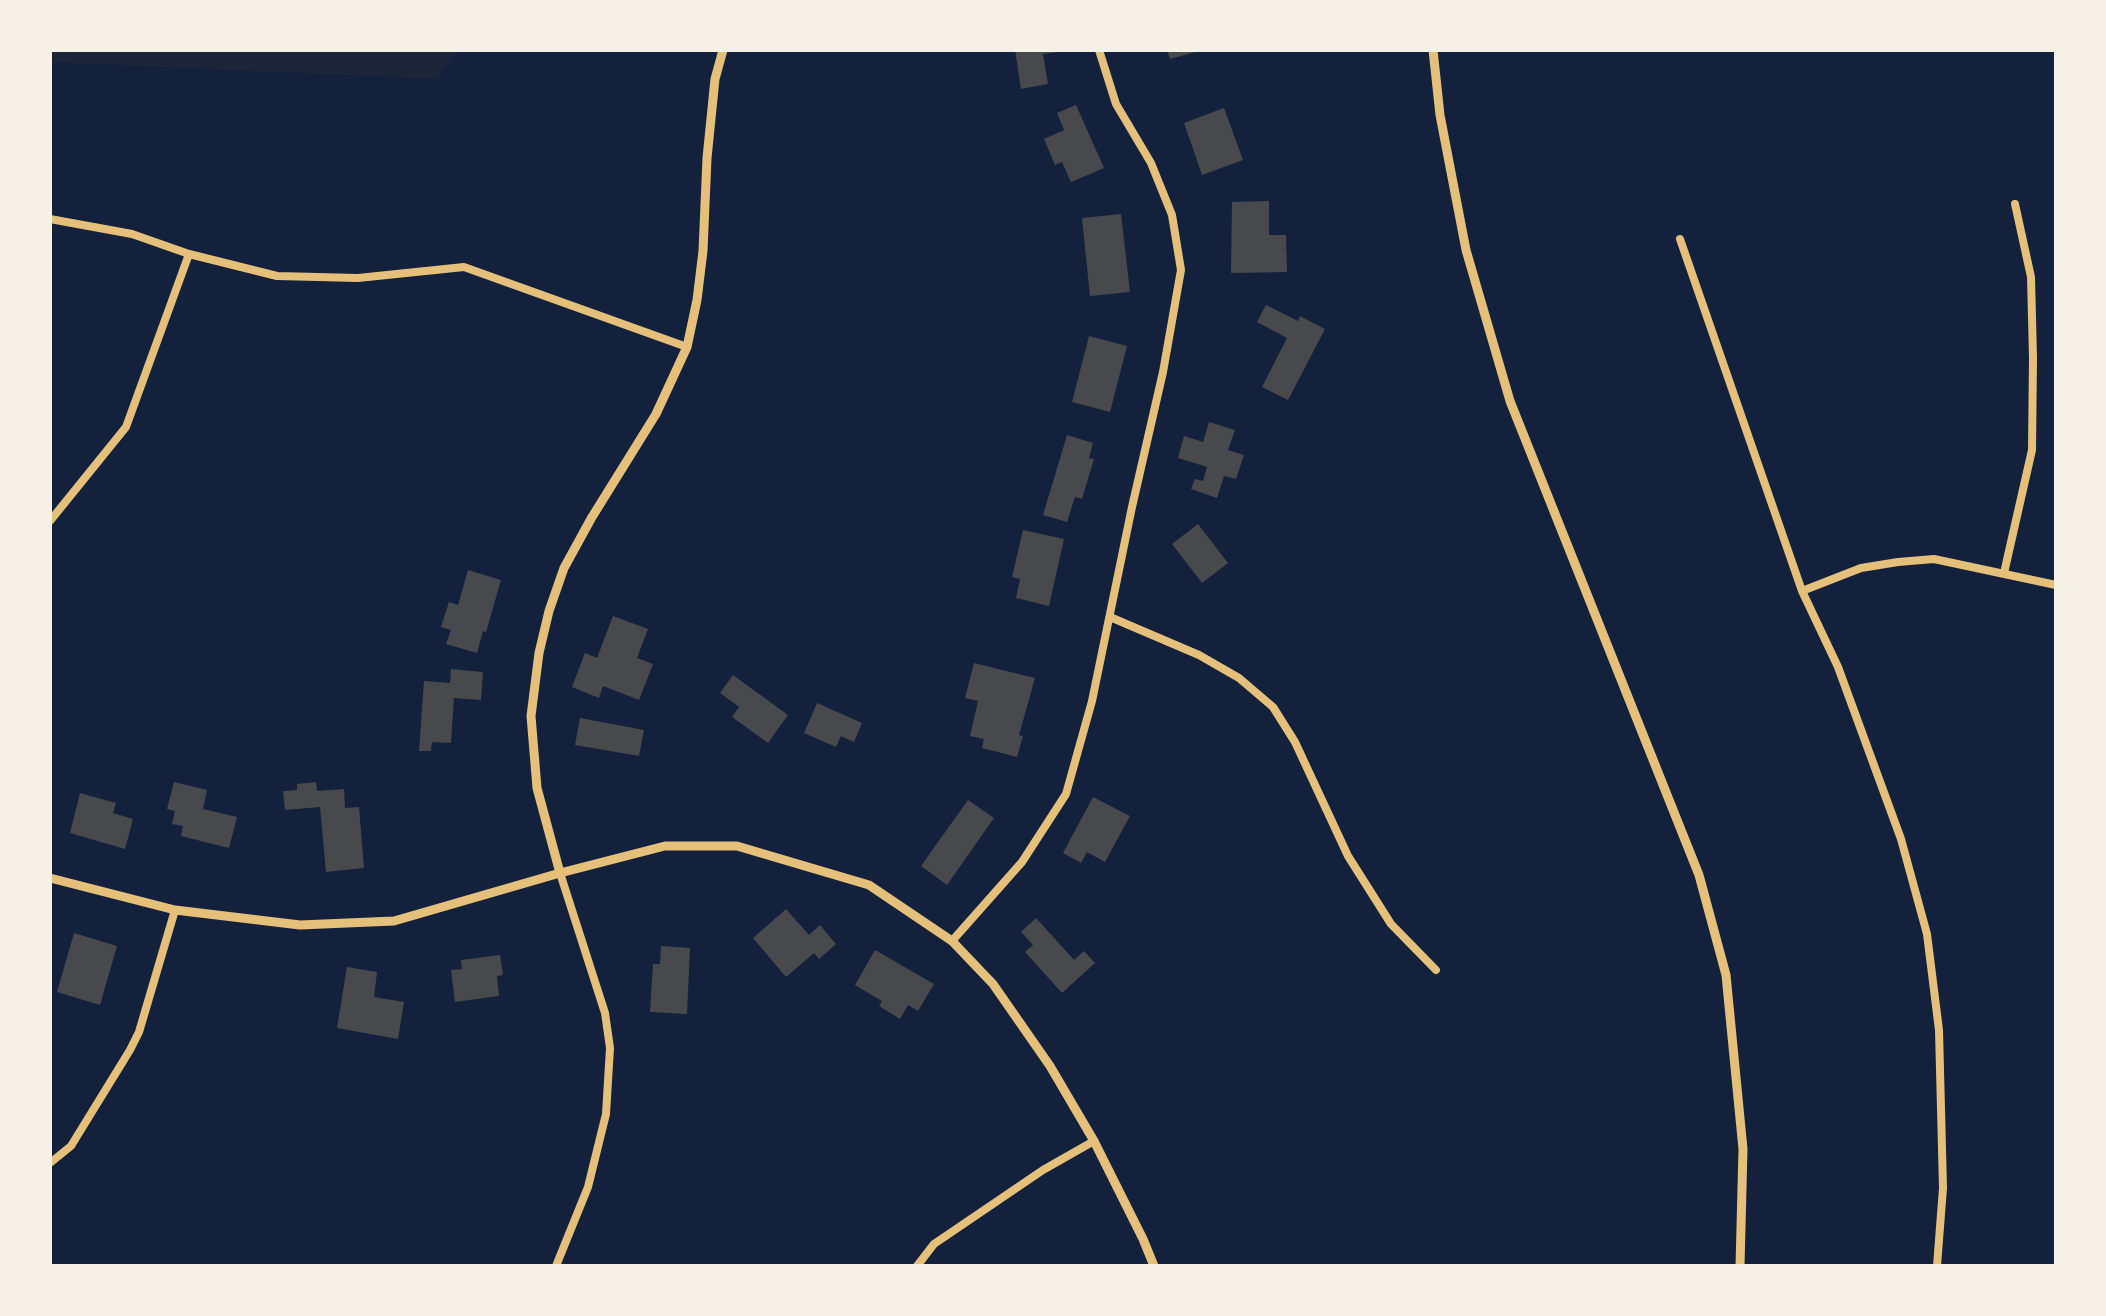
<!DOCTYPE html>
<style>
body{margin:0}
#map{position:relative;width:2106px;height:1316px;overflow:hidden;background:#14213d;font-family:Lora,serif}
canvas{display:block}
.frame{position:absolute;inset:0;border:52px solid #f6f1e7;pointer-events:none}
</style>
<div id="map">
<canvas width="2106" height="1316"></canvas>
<div class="frame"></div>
</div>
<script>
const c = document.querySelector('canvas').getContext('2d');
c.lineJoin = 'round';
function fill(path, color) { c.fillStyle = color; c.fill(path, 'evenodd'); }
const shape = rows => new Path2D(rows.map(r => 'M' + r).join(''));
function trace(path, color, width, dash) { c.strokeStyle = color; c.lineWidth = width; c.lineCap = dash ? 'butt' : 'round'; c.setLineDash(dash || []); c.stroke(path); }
fill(shape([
 [50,50,457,50,437,79,50,62]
]), '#1d2539');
fill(shape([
 [1015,50,1057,50,1057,52,1043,54,1048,84,1021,89],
 [1167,50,1199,50,1199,51,1170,59],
 [1076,105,1104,168,1071,182,1062,162,1055,165,1044,139,1064,130,1057,113],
 [1224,108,1243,160,1202,175,1184,123],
 [1269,201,1269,235,1286,235,1287,272,1231,273,1232,202],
 [1121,214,1130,292,1090,296,1082,218],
 [1266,305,1298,321,1300,316,1325,329,1288,400,1262,387,1287,338,1257,322],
 [1089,336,1127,346,1110,412,1072,402],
 [1209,422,1235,430,1228,450,1244,455,1236,479,1224,476,1217,498,1191,489,1195,479,1203,481,1207,467,1178,458,1184,436,1203,442],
 [1067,435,1093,443,1089,458,1094,459,1082,499,1075,497,1067,522,1043,515],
 [1198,524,1228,563,1202,583,1172,544],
 [1023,530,1064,539,1049,606,1016,598,1020,579,1012,577],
 [468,570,501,580,486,632,483,631,477,653,446,644,451,630,441,627,449,602,458,605],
 [613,616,648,629,637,658,653,664,639,700,603,686,599,698,572,687,585,653,597,658],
 [974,663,1035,678,1019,735,1023,736,1017,757,982,748,984,739,970,736,978,701,965,698],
 [451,669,483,672,481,700,454,698,451,743,432,742,431,751,419,751,424,681,450,683],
 [733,675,788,715,768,743,732,717,739,707,720,693],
 [817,703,862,723,854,742,841,736,836,747,804,733],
 [580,718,644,730,639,756,575,745],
 [174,782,207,790,203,809,237,817,229,848,181,836,183,826,172,824,175,811,167,809],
 [316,782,317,791,344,789,345,808,359,807,364,868,326,872,320,807,285,810,283,791,297,790,297,784],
 [80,793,116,803,113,813,133,819,125,849,70,833],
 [1093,797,1130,816,1105,862,1087,852,1081,863,1063,853],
 [968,800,994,818,947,885,921,866],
 [786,909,809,935,820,925,836,944,819,959,814,953,786,977,753,938],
 [1036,918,1074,960,1084,951,1095,963,1062,993,1025,952,1033,945,1021,932],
 [74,933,117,946,100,1005,57,992],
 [661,946,690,948,687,1014,650,1012,653,964,660,964],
 [875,950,934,984,918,1011,908,1005,900,1019,879,1006,882,1001,855,985],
 [500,955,503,975,497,976,499,996,455,1002,451,970,462,969,461,960],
 [347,967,377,972,374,997,404,1002,398,1039,337,1028]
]), '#48494c');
trace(shape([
 [50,219,132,234,189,254,277,276,358,278,464,267,687,347],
 [1680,239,1802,591,1838,667,1901,839,1927,934,1939,1030,1943,1188,1937,1266],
 [50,521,126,427,189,254],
 [2004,573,2032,450,2033,358,2031,277,2015,204],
 [1802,591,1861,568,1898,562,1934,559,2056,585],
 [1110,617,1199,655,1239,678,1273,707,1295,742,1348,856,1391,924,1436,970],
 [952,941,1022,862,1066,794,1092,701,1132,507,1163,372,1181,270,1172,215,1151,163,1116,104,1099,50],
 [50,1163,71,1146,130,1050,139,1032,175,910],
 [556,1266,588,1187,606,1114,610,1048,605,1013,560,873],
 [917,1266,934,1244,1043,1170,1094,1141]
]), '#e5c07b', 8);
trace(shape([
 [1433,50,1440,115,1466,250,1510,401,1699,875,1726,975,1743,1149,1740,1266],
 [560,873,537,788,531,716,539,653,549,611,564,568,592,517,656,414,687,347,697,300,703,251,707,158,715,79,723,50],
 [50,878,175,910,300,925,394,921,560,873,665,846,737,846,869,885,952,941,993,984,1050,1066,1094,1141,1143,1239,1154,1266]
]), '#e5c07b', 9);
</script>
